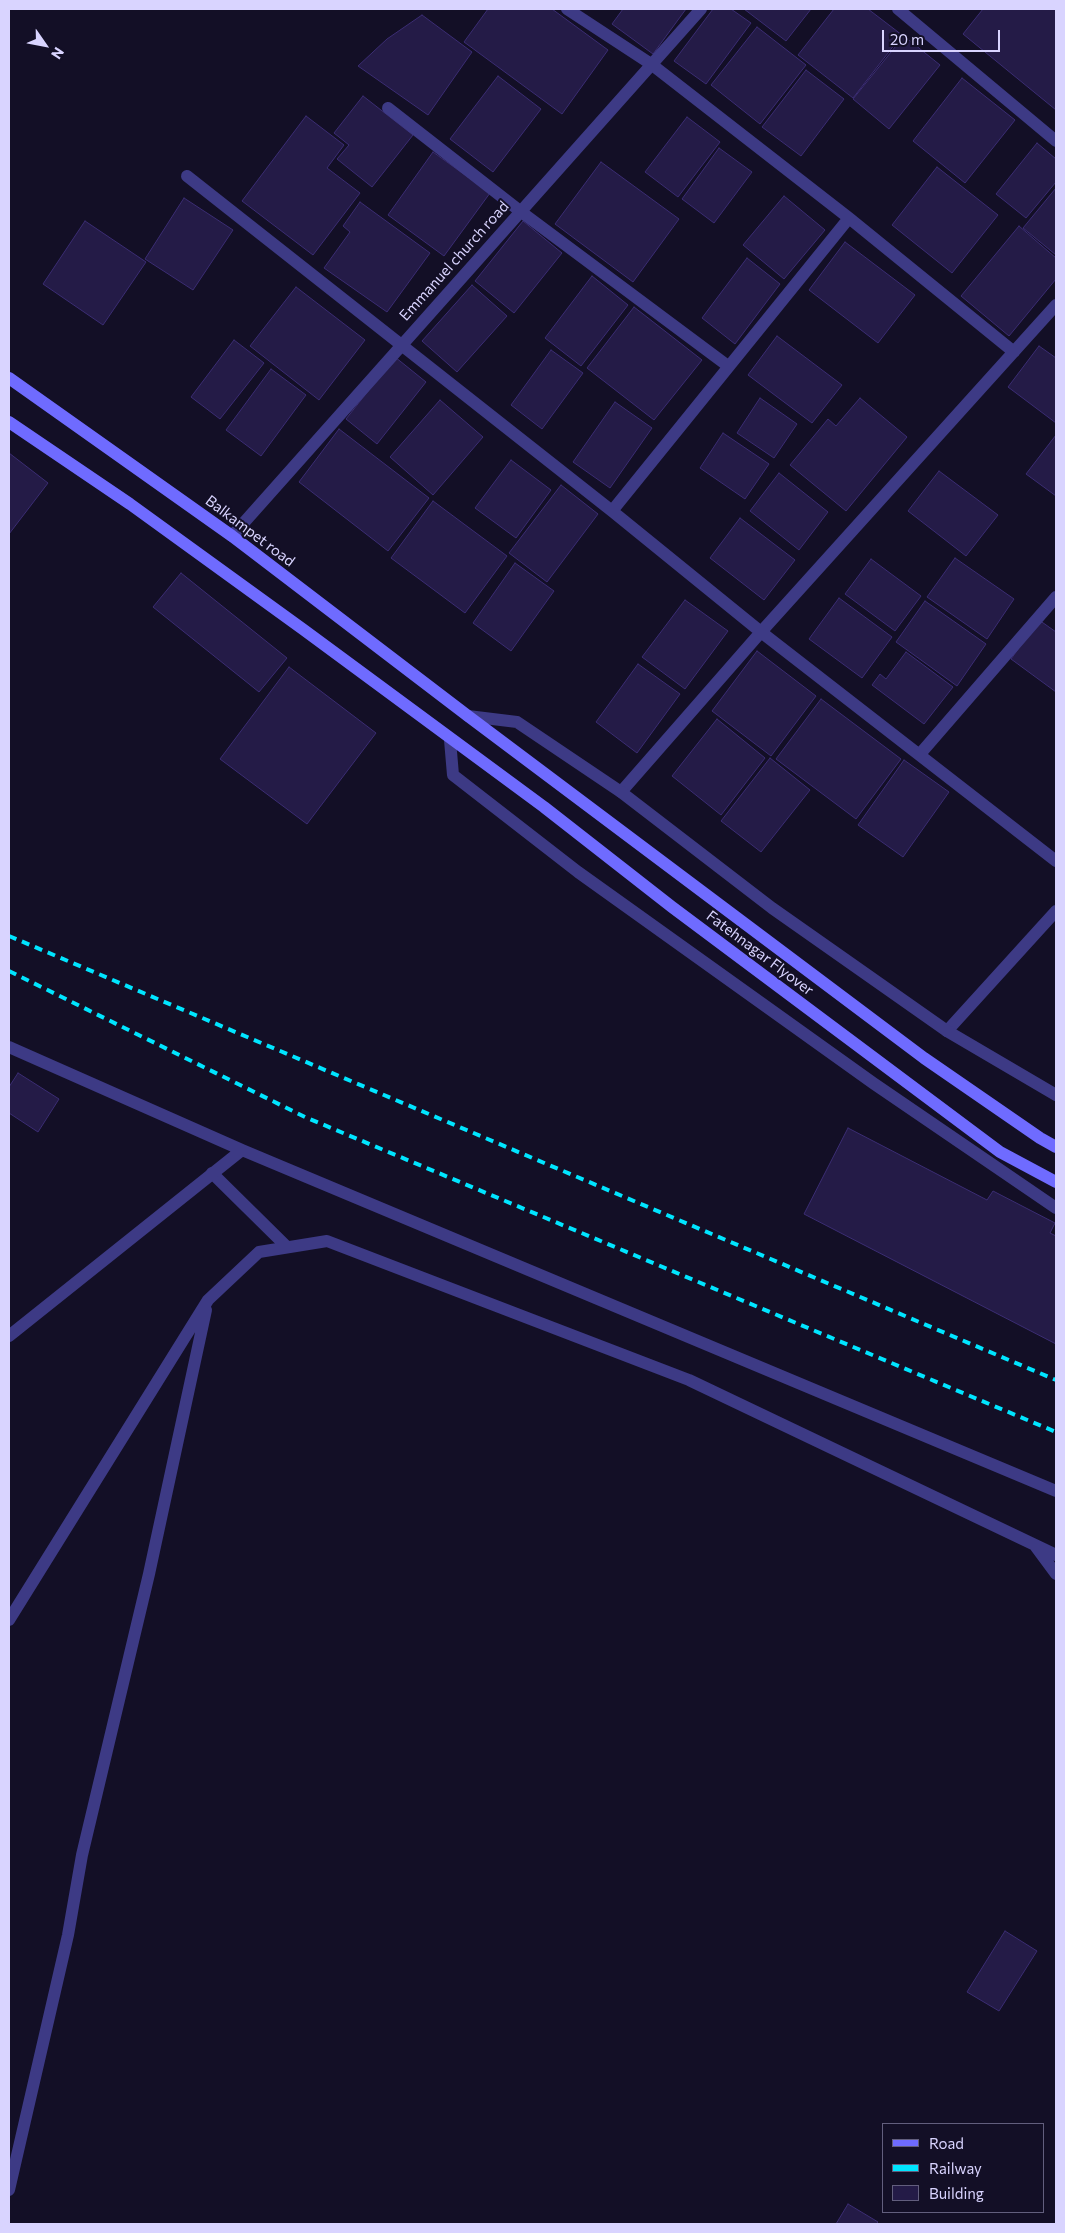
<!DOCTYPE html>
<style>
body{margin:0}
#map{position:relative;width:1065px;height:2233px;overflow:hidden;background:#130f26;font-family:Commissioner,sans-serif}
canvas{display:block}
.frame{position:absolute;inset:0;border:10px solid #d9d4ff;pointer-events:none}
.legend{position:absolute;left:882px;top:2123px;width:162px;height:90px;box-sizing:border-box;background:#130f26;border:1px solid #625e7d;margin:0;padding:6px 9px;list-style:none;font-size:15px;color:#d9d4ff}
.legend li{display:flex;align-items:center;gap:10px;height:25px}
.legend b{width:25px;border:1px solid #625e7d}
.north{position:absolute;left:20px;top:20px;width:50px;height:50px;-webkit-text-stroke:4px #130f26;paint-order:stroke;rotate:123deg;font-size:14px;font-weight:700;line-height:20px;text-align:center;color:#d9d4ff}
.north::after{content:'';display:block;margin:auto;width:18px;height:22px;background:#d9d4ff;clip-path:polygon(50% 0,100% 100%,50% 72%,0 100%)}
.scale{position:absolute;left:882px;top:30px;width:118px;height:22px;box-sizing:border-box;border:2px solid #d9d4ff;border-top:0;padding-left:6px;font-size:15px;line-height:18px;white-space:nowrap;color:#d9d4ff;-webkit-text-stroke:4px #130f26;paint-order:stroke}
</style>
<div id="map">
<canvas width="1065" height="2233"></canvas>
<div class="frame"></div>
<ul class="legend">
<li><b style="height:6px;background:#6f6bff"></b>Road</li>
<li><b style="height:6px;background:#00e5ff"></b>Railway</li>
<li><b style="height:14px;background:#241b47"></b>Building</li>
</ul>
<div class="north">N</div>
<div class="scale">20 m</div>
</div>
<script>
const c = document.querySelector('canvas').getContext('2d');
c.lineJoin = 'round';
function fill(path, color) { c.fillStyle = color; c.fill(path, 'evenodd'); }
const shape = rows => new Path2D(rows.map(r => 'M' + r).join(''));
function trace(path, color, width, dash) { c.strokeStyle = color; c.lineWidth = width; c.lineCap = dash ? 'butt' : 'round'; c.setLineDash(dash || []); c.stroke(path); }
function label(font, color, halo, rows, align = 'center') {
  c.font = font + ' Commissioner,sans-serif'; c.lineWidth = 4; c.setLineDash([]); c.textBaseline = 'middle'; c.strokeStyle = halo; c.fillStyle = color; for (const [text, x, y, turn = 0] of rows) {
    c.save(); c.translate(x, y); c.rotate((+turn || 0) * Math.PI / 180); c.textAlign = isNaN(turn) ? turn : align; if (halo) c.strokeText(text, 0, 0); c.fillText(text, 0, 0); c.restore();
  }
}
const building = shape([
 [488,9,552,9,608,50,562,114,464,42,488,9],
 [623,9,686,9,653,54,612,24,623,9],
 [713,9,731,9,751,23,706,84,674,61,713,9],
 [744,9,811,9,786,41,744,9],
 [834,9,868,9,902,35,853,98,798,55,834,9],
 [983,9,1056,9,1056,110,963,34,983,9],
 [422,15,472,52,428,115,358,66,387,39,422,15],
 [757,27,806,65,760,124,711,85,757,27],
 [904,36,940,65,889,129,853,99,904,36],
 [806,70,844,99,801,156,762,127,806,70],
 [498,76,541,109,493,172,450,139,498,76],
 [962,78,1015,120,965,183,913,141,962,78],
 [363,96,413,135,372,187,337,159,349,145,334,133,363,96],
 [306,116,344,145,327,168,360,193,313,255,242,201,306,116],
 [687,117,720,142,678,197,645,172,687,117],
 [1037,143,1056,159,1056,182,1026,218,996,194,1037,143],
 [719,148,752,172,714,223,682,199,719,148],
 [433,152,490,193,444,256,388,215,433,152],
 [601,162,679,219,633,282,555,224,601,162],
 [937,167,998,215,952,273,892,225,937,167],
 [1056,188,1056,255,1023,228,1056,188],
 [784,196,825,230,784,279,743,245,784,196],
 [184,198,233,230,193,290,145,259,184,198],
 [360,202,430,253,387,312,324,268,350,232,343,226,360,202],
 [85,221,146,262,103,325,43,284,85,221],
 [523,221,562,253,514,313,475,281,523,221],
 [1019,226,1056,258,1056,279,1009,336,961,296,1019,226],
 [845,242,915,295,878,343,809,290,845,242],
 [747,258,780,284,735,344,702,318,747,258],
 [592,276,628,305,581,366,545,338,592,276],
 [472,285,507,316,457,372,422,341,472,285],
 [296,287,365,340,319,400,250,346,296,287],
 [634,307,702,360,654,420,587,368,634,307],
 [777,336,842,385,812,423,748,375,777,336],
 [234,340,264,363,220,419,191,397,234,340],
 [1039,346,1056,358,1056,423,1008,387,1039,346],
 [551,350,583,373,542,429,511,405,551,350],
 [395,357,426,382,377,444,346,419,395,357],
 [271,369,306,395,261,456,226,430,271,369],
 [760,398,797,424,774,458,737,433,760,398],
 [860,398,907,437,846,511,790,465,828,419,836,426,860,398],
 [440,400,483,437,433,495,390,457,440,400],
 [615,402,652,428,610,488,573,462,615,402],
 [339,429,429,498,388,551,299,482,339,429],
 [723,433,769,464,745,499,700,468,723,433],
 [1056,435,1056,496,1026,474,1056,435],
 [9,453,48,483,9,534,9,453],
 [511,460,551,490,516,538,475,508,511,460],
 [939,471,998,515,966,556,908,511,939,471],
 [779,473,828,512,799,550,750,511,779,473],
 [561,485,598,514,547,582,509,553,561,485],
 [433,501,507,556,465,613,391,558,433,501],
 [740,518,795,560,764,600,710,558,740,518],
 [955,558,1014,599,987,639,927,597,955,558],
 [871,559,921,596,895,631,845,594,871,559],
 [515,563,554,591,511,651,473,623,515,563],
 [181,573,287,658,259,692,153,607,181,573],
 [839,598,892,637,862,678,809,639,839,598],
 [685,600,728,631,685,689,642,657,685,600],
 [925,601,986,644,957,686,896,642,925,601],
 [1039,620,1056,632,1056,692,1011,659,1039,620],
 [757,651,816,696,771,756,712,711,757,651],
 [906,652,953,687,924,724,872,685,880,674,886,679,906,652],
 [638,664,680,694,637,753,596,722,638,664],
 [289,667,376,733,307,824,220,759,289,667],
 [821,699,901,759,856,819,776,759,821,699],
 [717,719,765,758,721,815,672,776,717,719],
 [770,758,810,790,761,852,721,821,770,758],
 [904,760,949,792,903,857,858,825,904,760],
 [18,1073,59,1099,38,1132,9,1113,9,1087,18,1073],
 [848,1128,987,1200,993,1191,1055,1223,1050,1233,1056,1236,1056,1344,804,1214,848,1128],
 [1005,1931,1037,1951,999,2011,967,1992,1005,1931],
 [848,2204,878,2222,876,2224,836,2224,848,2204]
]);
fill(building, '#241b47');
trace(building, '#3b2d73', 1);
trace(shape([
 [212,1173,287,1247],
 [1036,1547,1056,1574],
 [9,1620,208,1300,259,1252,327,1241,689,1380,1056,1555],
 [9,2190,68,1935,82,1855,149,1574,206,1310]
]), '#3d3a85', 12);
trace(shape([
 [567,9,651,64,849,218,1014,352],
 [898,9,1056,141],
 [388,108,520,211,728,366],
 [187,176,612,511,761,632,1056,861],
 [612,511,849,218],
 [232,536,701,9],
 [920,754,1056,597],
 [621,792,761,632,1056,305],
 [947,1031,1056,911],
 [9,1047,242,1150],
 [9,1336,242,1150,1056,1491]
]), '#3d3a85', 12);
trace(shape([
 [468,716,517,722,621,792,772,908,947,1031,1056,1095],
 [450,740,453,775,578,872,873,1083,1056,1208]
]), '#3d3a85', 12);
trace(shape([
 [9,378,232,536,468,716,924,1058,1040,1138,1056,1147],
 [9,422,130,504,304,630,544,807,672,907,1000,1152,1056,1182]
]), '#6f6bff', 12);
trace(shape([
 [9,936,1056,1380],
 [9,971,305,1117,1056,1432]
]), '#00e5ff', 4, [8, 6]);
label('15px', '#d9d4ff', '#130f26', [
 ["Emmanuel church road",454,261,-48],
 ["Balkampet road",250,531,37],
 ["Fatehnagar Flyover",760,953,37]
]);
</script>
